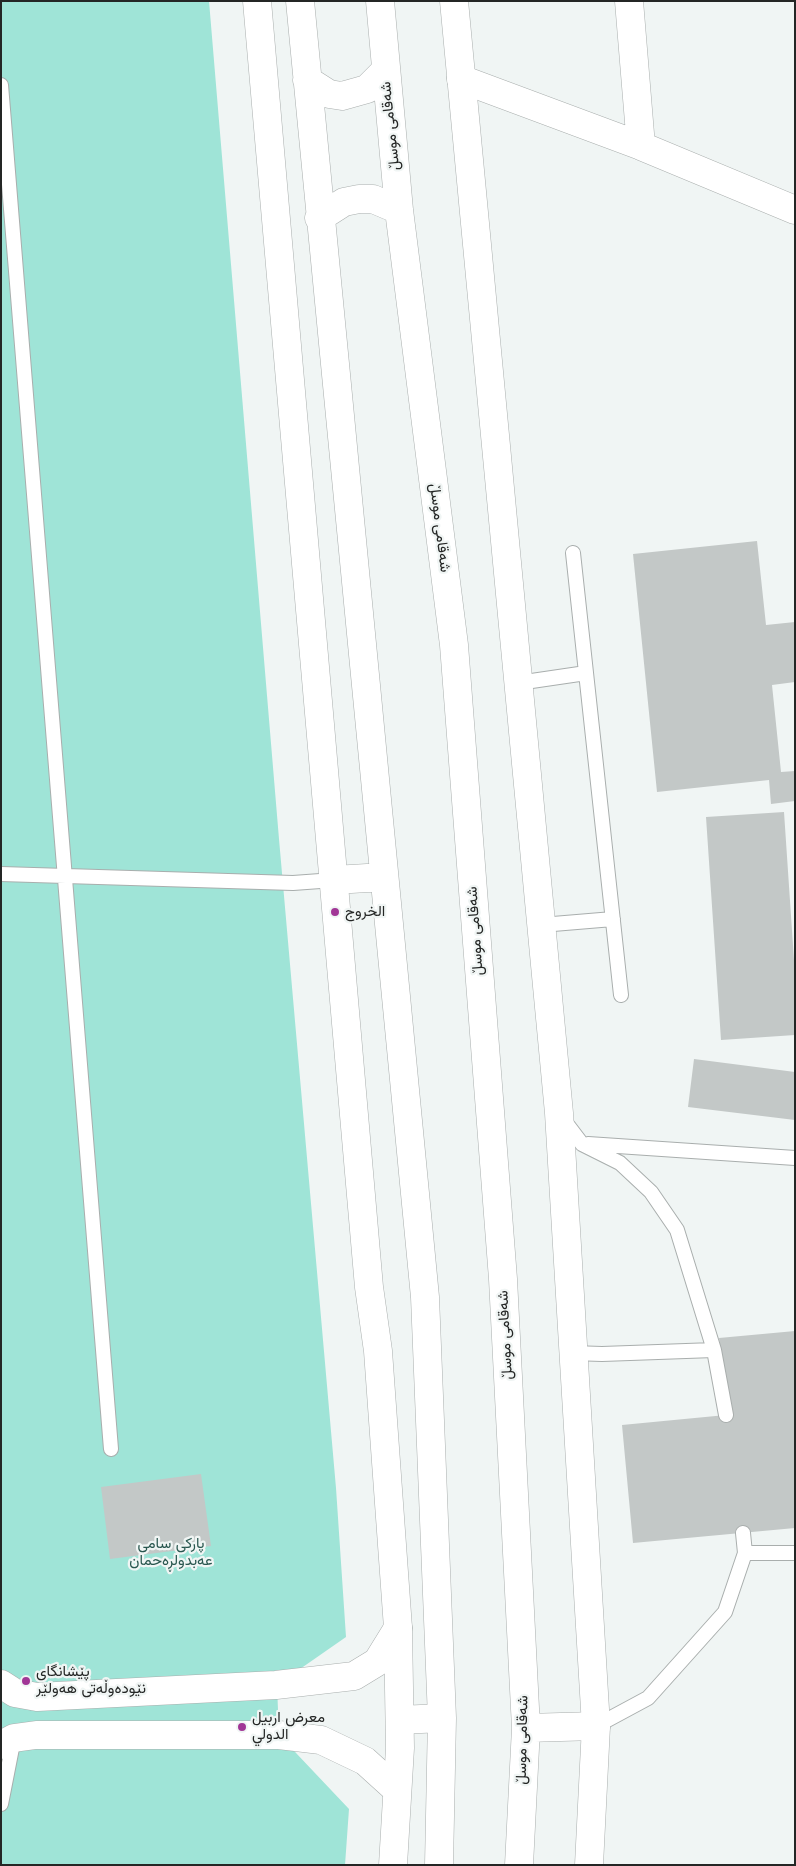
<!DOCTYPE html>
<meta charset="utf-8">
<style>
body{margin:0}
#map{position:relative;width:796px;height:1866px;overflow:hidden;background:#f0f5f4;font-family:Jost,sans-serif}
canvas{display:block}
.frame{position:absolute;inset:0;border:2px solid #242625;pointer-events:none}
</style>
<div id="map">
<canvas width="796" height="1866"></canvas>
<div class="frame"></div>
</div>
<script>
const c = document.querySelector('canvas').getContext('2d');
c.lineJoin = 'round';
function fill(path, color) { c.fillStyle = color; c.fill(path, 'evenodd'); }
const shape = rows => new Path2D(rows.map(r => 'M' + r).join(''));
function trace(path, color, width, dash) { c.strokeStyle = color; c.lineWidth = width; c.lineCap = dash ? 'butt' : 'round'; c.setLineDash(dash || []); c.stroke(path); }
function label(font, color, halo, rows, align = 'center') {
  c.font = font + ' Jost,Vazirmatn,sans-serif'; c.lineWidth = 4.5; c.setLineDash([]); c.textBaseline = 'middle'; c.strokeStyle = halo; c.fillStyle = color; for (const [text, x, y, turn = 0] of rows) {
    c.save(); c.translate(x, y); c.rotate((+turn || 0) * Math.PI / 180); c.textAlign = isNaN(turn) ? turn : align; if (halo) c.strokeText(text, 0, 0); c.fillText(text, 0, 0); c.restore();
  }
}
fill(shape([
 [1,1,209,1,279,839,336,1488,346,1637,277,1685,279,1735,349,1809,345,1865,1,1865]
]), '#9fe4d7');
fill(shape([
 [757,541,766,625,795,622,795,682,772,685,781,772,795,771,795,801,771,804,769,780,657,792,633,554],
 [784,812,795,975,795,1035,721,1040,706,817],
 [694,1059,795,1072,795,1120,688,1107],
 [795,1331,795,1528,633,1543,622,1425,726,1415,719,1338],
 [201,1474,211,1546,110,1559,101,1487]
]), '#c3c8c7');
const service = shape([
 [1,85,111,1449],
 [573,553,621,995],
 [518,683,586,673],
 [1,874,293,883,334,880],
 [541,925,613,919],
 [563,1119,582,1144,620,1163,651,1192,677,1230,714,1350,726,1415],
 [588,1144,795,1158],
 [572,1353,602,1354,714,1350],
 [745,1553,795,1553],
 [596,1726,648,1698,725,1612,745,1553,743,1533],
 [1,1804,14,1738]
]);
const minor = shape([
 [629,1,641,146,795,210],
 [461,79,641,146],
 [1,1684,15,1693,37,1697,276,1685,354,1676,377,1662,398,1628],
 [1,1745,14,1738,36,1735,279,1735,321,1740,365,1761,397,1790]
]);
const tertiary = shape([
 [257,1,369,1287,378,1351,398,1628,400,1748,393,1865],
 [454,1,559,1113,596,1726,589,1865]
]);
const trunk = shape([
 [300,1,425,1297,442,1718,439,1865],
 [380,1,399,210,454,645,503,1279,526,1728,519,1865],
 [307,80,329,94,342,96,367,89,386,70],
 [319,218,344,202,359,199,373,199,399,210],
 [334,880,384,877],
 [400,1720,442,1718],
 [526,1728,596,1726]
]);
trace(service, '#a9aead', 16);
trace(minor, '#a9aead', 29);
trace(tertiary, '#a9aead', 29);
trace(trunk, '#a9aead', 29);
trace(service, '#fff', 14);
trace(minor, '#fff', 28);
trace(tertiary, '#fff', 28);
trace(trunk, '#fff', 28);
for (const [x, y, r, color] of [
 [335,912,5,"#a13696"],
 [26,1681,5,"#a13696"],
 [242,1727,5,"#a13696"]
]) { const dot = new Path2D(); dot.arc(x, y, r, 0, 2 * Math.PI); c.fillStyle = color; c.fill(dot); trace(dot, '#f0f5f4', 2); }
label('15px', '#242625', '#f0f5f4', [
 ["شەقامی موسڵ",391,126,-96],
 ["شەقامی موسڵ",439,528,83],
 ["شەقامی موسڵ",476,931,-94],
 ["شەقامی موسڵ",506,1335,-93],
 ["شەقامی موسڵ",523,1740,-89]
]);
label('15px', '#242625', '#f0f5f4', [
 ["الخروج",345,912],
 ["پێشانگای",36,1672],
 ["نێودەوڵەتی هەولێر",36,1689],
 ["معرض اربيل",252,1718],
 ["الدولي",252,1735]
], 'left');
label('15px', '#29574f', '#f0f5f4', [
 ["پارکی سامی",171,1544],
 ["عەبدولڕەحمان",171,1561]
]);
</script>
